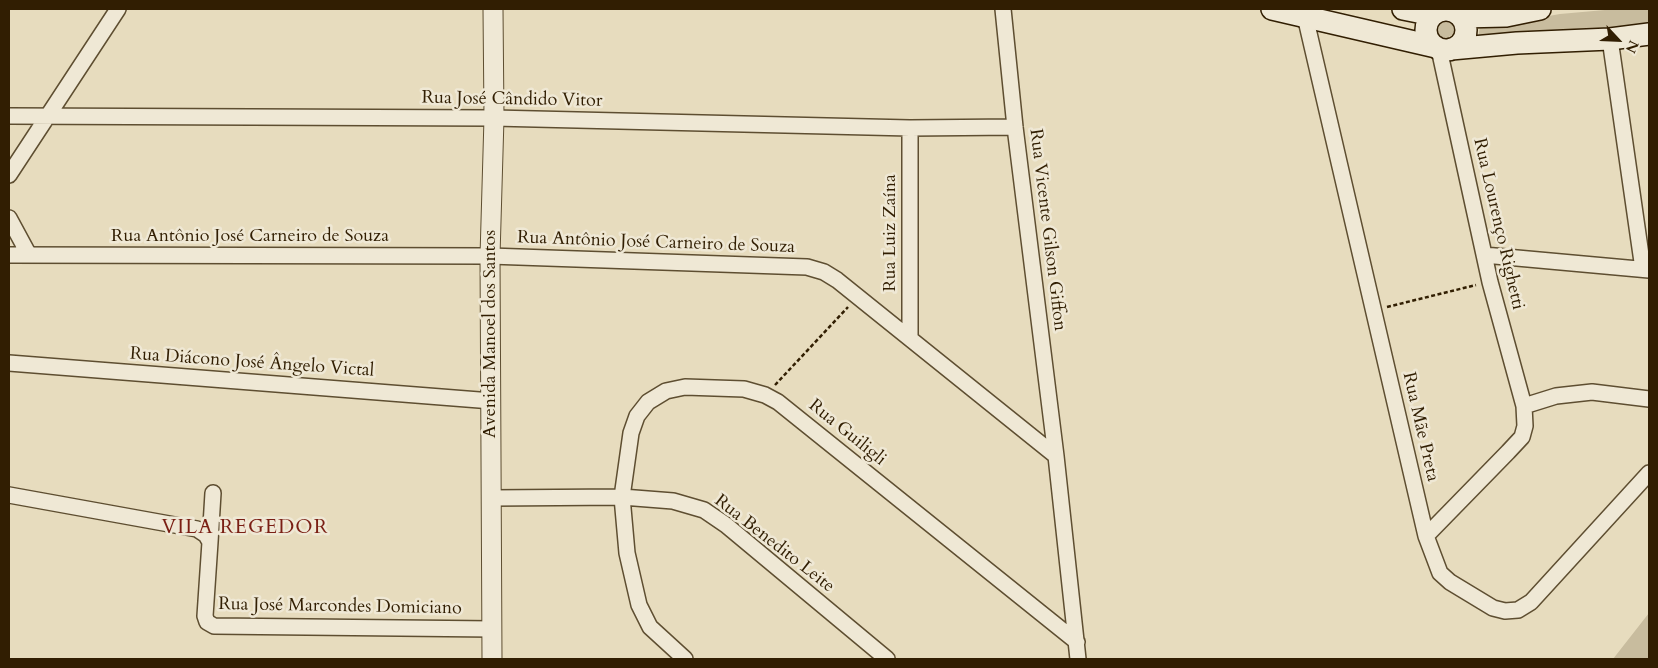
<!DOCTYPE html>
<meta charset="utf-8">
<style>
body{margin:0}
#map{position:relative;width:1658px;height:668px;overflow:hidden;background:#e7dcbe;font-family:Cardo,serif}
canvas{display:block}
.frame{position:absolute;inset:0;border:10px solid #311e02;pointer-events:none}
.north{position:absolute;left:1593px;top:15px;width:50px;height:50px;-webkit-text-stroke:4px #efe8d5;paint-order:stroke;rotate:115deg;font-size:14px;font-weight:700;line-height:20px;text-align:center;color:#311e02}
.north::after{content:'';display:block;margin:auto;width:18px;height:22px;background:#311e02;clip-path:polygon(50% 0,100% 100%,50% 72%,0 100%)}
</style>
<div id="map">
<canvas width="1658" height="668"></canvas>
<div class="frame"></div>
<div class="north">N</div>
</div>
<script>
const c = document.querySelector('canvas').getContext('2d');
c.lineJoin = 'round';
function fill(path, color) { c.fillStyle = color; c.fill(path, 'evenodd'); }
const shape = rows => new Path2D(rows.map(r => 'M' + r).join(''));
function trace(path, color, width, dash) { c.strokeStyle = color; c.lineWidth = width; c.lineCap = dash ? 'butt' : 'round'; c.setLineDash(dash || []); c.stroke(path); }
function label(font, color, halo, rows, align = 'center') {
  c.font = font + ' Cardo,serif'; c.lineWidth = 5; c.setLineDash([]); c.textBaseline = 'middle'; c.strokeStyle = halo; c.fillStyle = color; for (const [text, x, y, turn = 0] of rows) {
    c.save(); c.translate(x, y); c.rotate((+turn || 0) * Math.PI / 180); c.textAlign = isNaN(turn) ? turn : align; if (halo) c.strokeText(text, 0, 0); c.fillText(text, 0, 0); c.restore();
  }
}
fill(shape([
 [1616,9,1649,9,1649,27,1478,37,1481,22,1509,23,1560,14],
 '1433 27a11 11 0 1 1 22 0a11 11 0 1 1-22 0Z',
 [1649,613,1649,659,1613,659]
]), '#c8bc9e');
const minor = shape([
 [1003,9,1015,127,1056,456,1078,659],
 [1451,11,1452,9],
 [1305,16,1426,536,1440,573,1450,582,1493,608,1505,611,1518,610,1531,602,1649,473],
 [1610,39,1643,269],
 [9,116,494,118,910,128,1015,127],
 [9,175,118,9],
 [9,218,29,255],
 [9,255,490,256,807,267,824,272,837,280,1056,456],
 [1484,255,1649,270],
 [910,338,910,128],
 [9,363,492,401],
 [1524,406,1556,396,1592,392,1649,399],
 [9,495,197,529,206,535,210,542,205,616,207,622,214,626,493,629],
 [492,498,622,497,673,501,704,510,726,525,887,659],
 [1426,536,1508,452,1522,437,1525,426,1524,406,1490,282,1439,49],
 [210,542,213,493],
 [685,659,650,627,639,605,627,553,622,497,631,433,637,416,648,402,666,391,685,387,744,389,765,395,778,402,1077,642]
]);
const tertiary = shape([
 [492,659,490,256,494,118,493,9]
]);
const secondary = shape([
 [1272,9,1436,47],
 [1403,9,1433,15],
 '1426 30a20 20 0 1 1 40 0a20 20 0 1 1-40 0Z',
 [1461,17,1506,16,1540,9],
 [1451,49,1517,43,1610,39,1649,34]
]);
trace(minor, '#5e4e31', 18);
trace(tertiary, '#5e4e31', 21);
trace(secondary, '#311e02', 24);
trace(shape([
 [1387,307,1476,285],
 [775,385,848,307]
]), '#311e02', 2.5, [4, 2.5]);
trace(minor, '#efe8d5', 15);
trace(tertiary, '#efe8d5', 19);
trace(secondary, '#efe8d5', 21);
label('18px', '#311e02', '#efe8d5', [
 ["Rua José Cândido Vitor",512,100,1],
 ["Rua Lourenço Righetti",1498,224,77],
 ["Rua Vicente Gilson Giffon",1047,230,83],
 ["Rua Luiz Zaína",891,233,-90],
 ["Rua Antônio José Carneiro de Souza",250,237],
 ["Rua Antônio José Carneiro de Souza",656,243,2],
 ["Avenida Manoel dos Santos",491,334,-90],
 ["Rua Diácono José Ângelo Victal",252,363,4],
 ["Rua Mãe Preta",1420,427,77],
 ["Rua Guiligli",847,433,39],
 ["Rua Benedito Leite",774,544,38],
 ["Rua José Marcondes Domiciano",340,607,1]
]);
c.letterSpacing = '1px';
label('20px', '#7a1f14', '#efe8d5', [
 ["VILA REGEDOR",245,528]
]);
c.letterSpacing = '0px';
</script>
